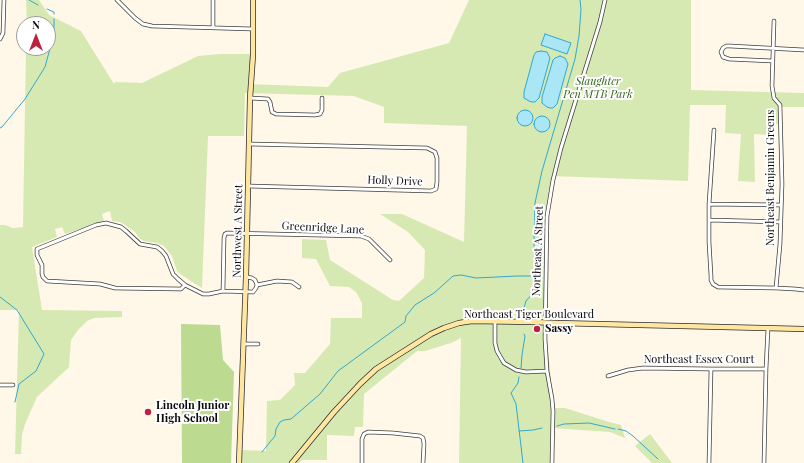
<!DOCTYPE html>
<style>
body{margin:0}
#map{position:relative;width:804px;height:463px;overflow:hidden;background:#fff7e7;font-family:"Playfair Display",serif}
canvas{display:block}
.north{position:absolute;left:16px;top:16px;width:40px;height:40px;box-sizing:border-box;background:#fff;border:1px solid #9d9d9d;border-radius:50%;rotate:0deg;font-size:11px;font-weight:700;line-height:16px;text-align:center;color:#0a0a0a}
.north::after{content:'';display:block;margin:auto;width:14px;height:18px;background:#bc2140;clip-path:polygon(50% 0,100% 100%,50% 72%,0 100%)}
</style>
<div id="map">
<canvas width="804" height="463"></canvas>
<div class="north">N</div>
</div>
<script>
const c = document.querySelector('canvas').getContext('2d');
c.lineJoin = 'round';
function fill(path, color) { c.fillStyle = color; c.fill(path, 'evenodd'); }
const shape = rows => new Path2D(rows.map(r => 'M' + r).join(''));
function trace(path, color, width, dash) { c.strokeStyle = color; c.lineWidth = width; c.lineCap = dash ? 'butt' : 'round'; c.setLineDash(dash || []); c.stroke(path); }
function label(font, color, halo, rows, align = 'center') {
  c.font = font + ' "Playfair Display",serif'; c.lineWidth = 4; c.setLineDash([]); c.textBaseline = 'middle'; c.strokeStyle = halo; c.fillStyle = color; for (const [text, x, y, turn = 0] of rows) {
    c.save(); c.translate(x, y); c.rotate((+turn || 0) * Math.PI / 180); c.textAlign = isNaN(turn) ? turn : align; if (halo) c.strokeText(text, 0, 0); c.fillText(text, 0, 0); c.restore();
  }
}
fill(shape([
 [26,0,39,0,49,15,81,31,114,84,115,82,142,83,198,56,220,54,251,54,248,84,328,87,340,73,449,43,469,0,691,0,691,90,804,93,804,107,778,107,778,124,769,124,769,135,754,134,755,182,738,181,741,134,725,133,726,105,690,105,688,181,552,176,543,222,544,311,551,380,547,381,549,383,552,408,565,408,609,422,621,425,625,438,610,432,553,428,553,463,459,463,461,338,451,343,425,351,417,351,364,394,363,427,355,427,354,436,327,435,327,460,302,460,299,463,242,463,242,450,266,451,267,401,280,400,295,385,294,373,305,373,330,344,331,318,362,318,362,303,356,292,349,287,330,286,316,259,302,258,302,239,326,240,330,260,393,300,399,301,424,278,425,250,408,232,380,214,402,214,464,242,467,126,384,123,384,107,354,96,245,93,244,136,208,136,202,288,180,274,177,271,172,256,164,246,157,243,144,241,139,238,135,232,125,225,120,222,112,221,110,211,102,214,104,221,65,234,62,227,55,229,57,237,32,247,42,310,122,311,122,317,94,318,87,321,78,330,71,340,69,367,37,397,25,424,22,435,21,454,15,454,19,310,0,310,0,225,5,225,13,228,23,227,26,48,48,48,48,24,27,24],
 [650,434,672,463,652,463,635,446]
]), '#d7e9b2');
fill(shape([
 [181,324,220,325,223,360,234,372,231,463,182,463]
]), '#bdda91');
const water = shape([
 [545,34,571,43,567,54,541,45,545,34],
 [541,51,547,52,550,58,539,98,535,102,532,102,529,101,524,98,524,92,534,55,536,52,541,51],
 [560,56,565,58,568,64,557,104,553,108,550,108,547,107,542,103,542,97,553,60,555,58,560,56],
 '517 118a8 8 0 1 1 16 0a8 8 0 1 1-16 0Z',
 '534 124a8 8 0 1 1 16 0a8 8 0 1 1-16 0Z'
]);
fill(water, '#abe6f7');
trace(water, '#31a8cf', 1);
trace(shape([
 [29,0,38,5],
 [47,9,54,12,54,14],
 [0,128,2,127,25,99,45,67,54,34,54,19],
 [0,297,17,310,44,354,36,371,19,384,15,402],
 [524,308,526,301,534,292,535,278,534,242,535,203,542,171,575,59,579,36,581,9,580,0],
 [521,368,522,355,525,336,524,334],
 [519,377,518,383,511,393,516,404,523,463],
 [557,426,564,424,589,423,615,429],
 [618,429,626,431,633,436,658,459],
 [519,431,533,430,542,428],
 [262,452,270,442,275,436,276,429,280,422,284,420,291,419,320,394,338,371,405,322,406,316,415,305,434,293,453,276,461,275,476,278,517,276,532,276,535,278]
]), '#31a8cf', 1);
const street = shape([
 [117,0,135,18,143,24,152,26,253,29],
 [213,0,213,28],
 [774,21,772,86,774,98,780,105,782,184,780,244,776,288],
 [0,39,3,33,4,0],
 [773,61,729,59,723,57,721,52,723,48,726,46,730,46,804,50],
 [250,98,268,99,270,102,272,112,276,114,315,115,320,114,322,110,322,98],
 [714,130,709,204,709,242,711,276,711,280,713,284,718,287,776,288,795,289,804,290],
 [248,186,431,191,436,189,437,182,437,158,435,152,427,148,249,144],
 [709,204,781,205],
 [709,220,781,222],
 [185,285,181,289,115,288,100,284,47,281,43,277,42,274,42,265,37,255,37,249,96,225,106,223,121,227,126,231,140,244,157,247,162,251,166,256,173,274,178,279,185,285,203,294,209,294,223,291,253,292,256,288,257,285,255,280,252,278,246,277],
 [257,285,277,281,292,282,299,287],
 [223,291,224,238,225,234,227,233,361,236,369,239,390,260],
 [495,322,495,343,497,351,501,358,504,363,516,370,526,372,547,371],
 [244,344,258,344],
 [608,376,628,370,643,368,711,369,766,369],
 [0,385,13,385],
 [362,463,362,439,364,434,368,432,393,433,420,436,423,438,424,444,423,463],
 [552,463,553,411,552,399,547,371,545,339,547,216,553,180,561,148,600,22,605,0],
 [709,463,711,369],
 [764,463,766,369,768,328]
]);
const secondary = shape([
 [557,323,804,329],
 [239,463,246,277,250,98,253,55,253,0],
 [292,463,334,412,360,384,376,369,431,334,444,328,459,323,472,321,532,322]
]);
trace(street, '#3d3d3d', 4.5);
trace(secondary, '#2c2c2c', 6);
trace(street, '#fff', 3);
trace(secondary, '#ffe7a2', 4.5);
const secondaryBridge = shape([
 [532,322,557,323]
]);
trace(secondaryBridge, '#2c2c2c', 6, []);
trace(secondaryBridge, '#ffe7a2', 4.5);
for (const [x, y, r, color] of [
 [537,329,4,"#bc2140"],
 [148,412,4,"#bc2140"]
]) { const dot = new Path2D(); dot.arc(x, y, r, 0, 2 * Math.PI); c.fillStyle = color; c.fill(dot); trace(dot, '#fff', 1.5); }
label('italic 11px', '#34621b', '#fff', [
 ["Slaughter",598,82],
 ["Pen MTB Park",598,95]
]);
label('11px', '#0a0a0a', '#fff', [
 ["Northeast Benjamin Greens",771,178,-90],
 ["Holly Drive",395,181,2],
 ["Greenridge Lane",323,228,3],
 ["Northwest A Street",238,231,-89],
 ["Northeast A Street",538,251,-88],
 ["Northeast Tiger Boulevard",529,315],
 ["Northeast Essex Court",699,360]
]);
label('bold 11px', '#0a0a0a', '#fff', [
 ["Sassy",545,329],
 ["Lincoln Junior",156,406],
 ["High School",156,419]
], 'left');
</script>
